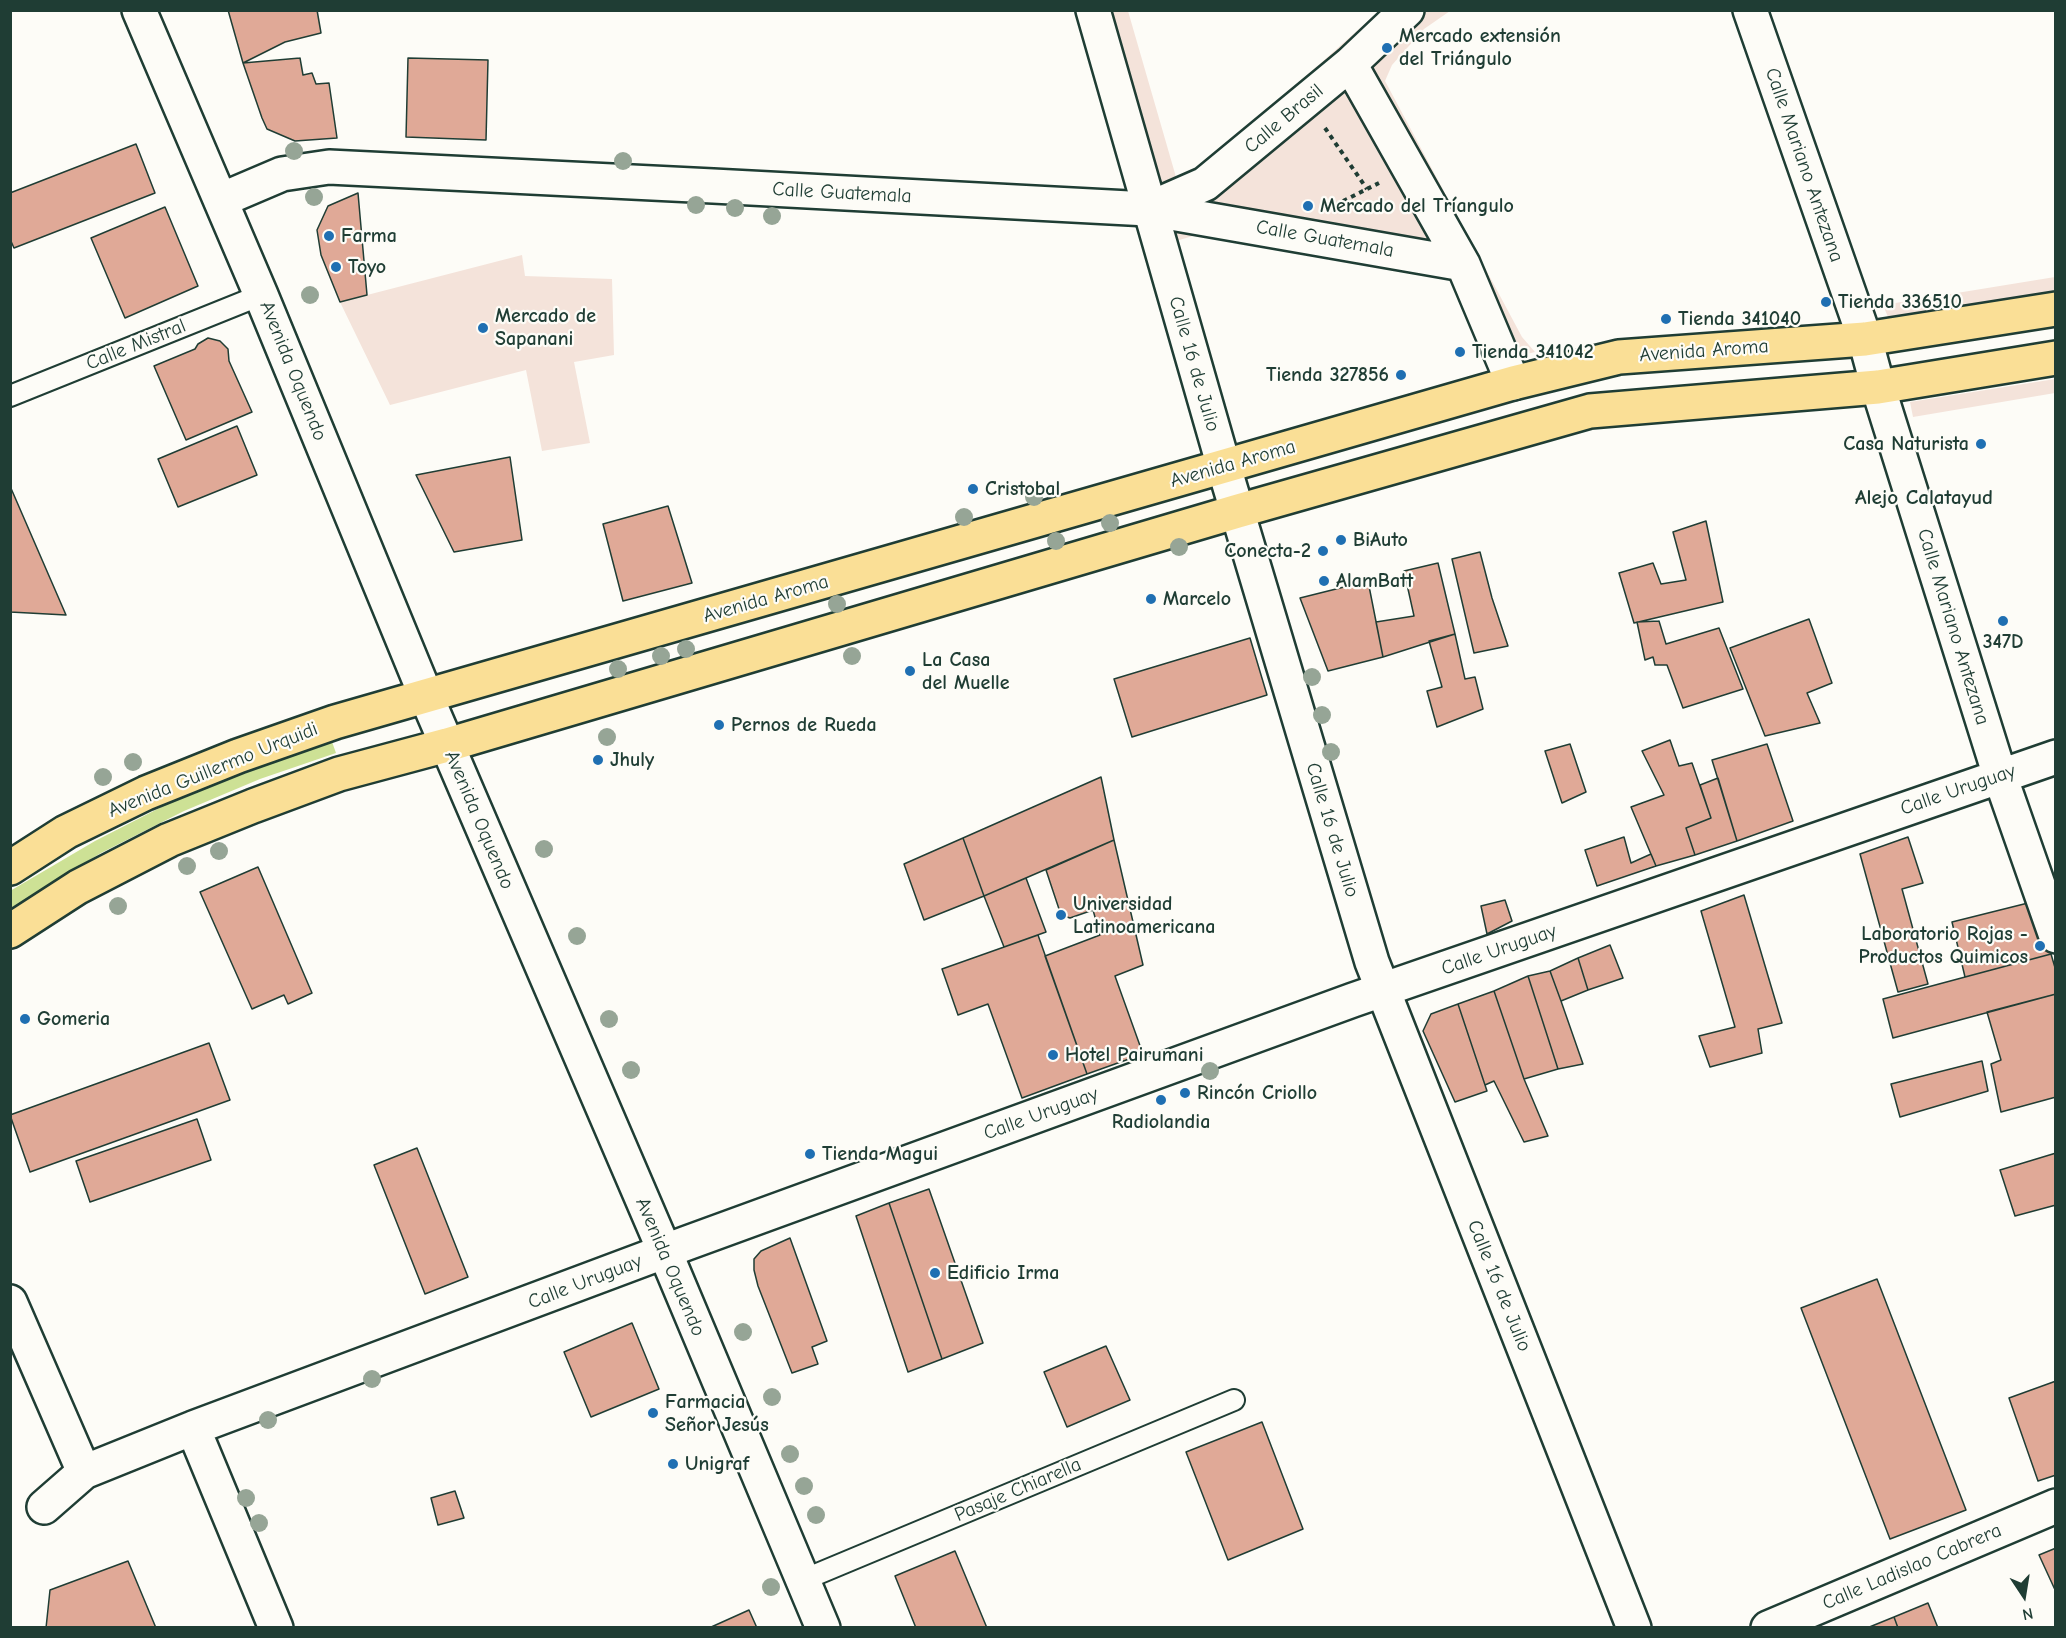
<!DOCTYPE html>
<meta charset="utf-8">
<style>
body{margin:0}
#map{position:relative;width:2066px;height:1638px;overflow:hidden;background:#fdfcf7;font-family:"Comic Neue",sans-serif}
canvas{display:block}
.frame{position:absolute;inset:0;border:12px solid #1f3d34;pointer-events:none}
.north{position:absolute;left:1994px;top:1566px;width:60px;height:60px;-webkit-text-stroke:4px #fdfcf7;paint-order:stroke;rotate:168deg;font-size:16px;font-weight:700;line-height:24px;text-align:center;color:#1f3d34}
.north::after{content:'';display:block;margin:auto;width:21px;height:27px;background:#1f3d34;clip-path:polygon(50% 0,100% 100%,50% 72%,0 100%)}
</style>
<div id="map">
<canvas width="2066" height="1638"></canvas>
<div class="frame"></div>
<div class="north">N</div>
</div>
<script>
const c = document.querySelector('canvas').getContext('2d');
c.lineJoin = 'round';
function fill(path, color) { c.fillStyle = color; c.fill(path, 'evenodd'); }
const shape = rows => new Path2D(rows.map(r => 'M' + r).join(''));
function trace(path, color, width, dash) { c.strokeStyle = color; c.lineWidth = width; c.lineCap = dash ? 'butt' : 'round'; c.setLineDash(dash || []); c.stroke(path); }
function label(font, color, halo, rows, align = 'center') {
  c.font = font + ' "Comic Neue",sans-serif'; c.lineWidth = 4.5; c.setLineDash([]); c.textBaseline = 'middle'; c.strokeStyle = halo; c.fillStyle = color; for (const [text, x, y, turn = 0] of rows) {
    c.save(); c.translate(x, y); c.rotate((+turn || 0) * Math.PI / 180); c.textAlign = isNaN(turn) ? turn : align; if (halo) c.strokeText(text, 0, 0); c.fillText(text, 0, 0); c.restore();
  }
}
fill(shape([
 [1109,11,1128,11,1176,177,1195,171,1322,62,1379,11,1450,11,1424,29,1392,65,1385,81,1522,337,1535,352,1491,363,1450,275,1213,230,1176,241],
 [522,255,525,276,612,279,614,355,574,362,590,443,542,451,526,370,390,405,340,302],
 [2055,277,2055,291,1888,317,1883,305],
 [2055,379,2055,393,1913,417,1910,402]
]), '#f4e3da');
fill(shape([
 [331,739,336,753,260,779,184,811,101,853,11,908,10,891,95,841,179,798,253,767]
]), '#cde195');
const building = shape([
 [228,10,317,10,321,33,285,42,243,63,228,10],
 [300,58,303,75,312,73,316,84,329,83,337,138,295,141,267,129,262,118,243,63,300,58],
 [408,58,488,60,486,140,406,137,408,58],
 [136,144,155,193,14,248,10,239,10,193,136,144],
 [358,193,367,295,340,302,321,255,317,230,328,206,358,193],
 [165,207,198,286,125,318,91,238,165,207],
 [208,338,220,341,228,349,229,361,252,412,186,440,154,366,195,349,198,344,208,338],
 [237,426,257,475,178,507,158,459,237,426],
 [510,457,522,540,454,552,416,475,510,457],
 [10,486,66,615,10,612,10,486],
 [668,506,692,583,623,601,603,524,668,506],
 [1706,521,1723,602,1634,623,1619,573,1653,563,1661,584,1686,580,1673,532,1706,521],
 [1480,552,1492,598,1508,646,1474,653,1452,559,1480,552],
 [1438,563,1455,634,1383,657,1376,622,1414,616,1404,571,1438,563],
 [1368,581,1383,657,1328,671,1300,598,1368,581],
 [1809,619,1832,683,1807,693,1820,723,1765,736,1730,648,1809,619],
 [1659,621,1666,644,1719,628,1743,689,1683,708,1667,665,1655,665,1653,657,1645,660,1637,622,1659,621],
 [1455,634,1465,679,1475,677,1483,709,1437,727,1427,691,1442,687,1429,641,1455,634],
 [1250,638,1267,695,1132,737,1114,679,1250,638],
 [1670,740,1679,766,1692,763,1711,818,1686,828,1695,855,1656,866,1631,807,1664,795,1642,751,1670,740],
 [1570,744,1586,792,1562,803,1545,751,1570,744],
 [1767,744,1793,821,1737,841,1712,760,1767,744],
 [1101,777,1114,840,984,896,963,838,1101,777],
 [1718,778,1737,841,1695,855,1686,828,1711,818,1700,785,1718,778],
 [1624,837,1631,863,1651,854,1656,866,1597,886,1585,850,1624,837],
 [1908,837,1923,883,1902,889,1928,984,1898,992,1860,854,1908,837],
 [963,838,984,896,924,920,904,864,963,838],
 [1114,840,1143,965,1115,976,1143,1054,1087,1074,1045,956,1100,935,1093,910,1070,918,1061,915,1046,870,1114,840],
 [258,867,312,993,288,1004,284,995,252,1009,200,892,258,867],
 [1026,878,1046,932,1004,947,984,896,1026,878],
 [1744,895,1782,1023,1758,1029,1762,1053,1710,1067,1699,1036,1735,1027,1701,911,1744,895],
 [1505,900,1512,921,1487,934,1481,906,1505,900],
 [2036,901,2051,954,1965,977,1952,922,2036,901],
 [1038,935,1087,1074,1022,1098,988,1004,958,1015,942,969,1038,935],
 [1610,945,1623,978,1588,990,1578,958,1610,945],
 [2051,954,2056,971,2056,994,1893,1038,1883,999,2051,954],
 [1578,958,1588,990,1561,1001,1550,971,1578,958],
 [1550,971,1561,1001,1583,1064,1558,1069,1528,976,1550,971],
 [1528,976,1558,1069,1524,1079,1494,991,1528,976],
 [1494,991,1524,1079,1548,1136,1524,1142,1494,1081,1485,1085,1458,1004,1494,991],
 [2056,994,2056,1097,2001,1112,1991,1064,2001,1060,1987,1012,2056,994],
 [1458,1004,1487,1091,1455,1102,1423,1031,1431,1014,1458,1004],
 [209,1043,230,1100,30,1172,10,1115,209,1043],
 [1982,1061,1988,1091,1900,1117,1891,1084,1982,1061],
 [197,1119,211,1160,90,1202,76,1161,197,1119],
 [417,1148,468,1277,425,1294,374,1165,417,1148],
 [2056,1153,2056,1205,2015,1216,2000,1170,2056,1153],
 [929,1189,983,1343,942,1359,889,1203,929,1189],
 [889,1203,942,1359,908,1372,856,1216,889,1203],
 [790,1238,827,1341,812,1347,818,1364,792,1373,758,1286,754,1270,754,1259,761,1251,790,1238],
 [1877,1279,1966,1510,1890,1539,1801,1308,1877,1279],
 [632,1323,659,1389,591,1417,564,1352,632,1323],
 [1106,1346,1130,1400,1067,1427,1044,1372,1106,1346],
 [2056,1381,2056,1475,2038,1481,2009,1398,2056,1381],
 [1262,1422,1303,1529,1228,1560,1186,1452,1262,1422],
 [455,1491,464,1518,438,1525,431,1498,455,1491],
 [2056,1548,2056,1592,2039,1555,2056,1548],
 [955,1551,987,1628,916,1628,895,1576,955,1551],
 [128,1561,156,1628,46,1628,50,1590,128,1561],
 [1928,1603,1938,1628,1898,1628,1894,1617,1928,1603],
 [749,1610,757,1628,709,1628,749,1610],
 [1894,1617,1898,1628,1867,1628,1894,1617]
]);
fill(building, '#e0a997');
trace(building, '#1f3d34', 1.5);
const lane = shape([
 [10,396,261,295],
 [803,1580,1234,1400]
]);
const street = shape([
 [1750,10,1865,339,1878,387,2000,776,2056,936],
 [1350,64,1463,264,1513,383],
 [221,200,282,174,329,167,713,186,1148,209,1463,264],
 [1148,209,1205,184,1350,64,1407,10],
 [10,1302,84,1472],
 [193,1428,276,1628],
 [44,1507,84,1472,193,1428,687,1243,1353,1000,2056,757],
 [1768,1628,2056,1506]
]);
const secondary = shape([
 [139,10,261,295,426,696,665,1252,823,1628],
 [1093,10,1224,467,1372,962,1634,1628]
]);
const primary = shape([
 [10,868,66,832,146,793,238,756,335,722,1513,383,1619,357,1865,339,2056,309],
 [10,931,78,887,169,840,253,806,339,774,447,745,1238,511,1590,411,1878,387,2056,358]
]);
trace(lane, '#1f3d34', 24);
trace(street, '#1f3d34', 38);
trace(secondary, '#1f3d34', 38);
trace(primary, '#1f3d34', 38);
trace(shape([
 [1325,128,1367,189],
 [1335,205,1379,183]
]), '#1f3d34', 4, [4.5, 4.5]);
trace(lane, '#fdfcf7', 20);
trace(street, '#fdfcf7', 33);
trace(secondary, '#fdfcf7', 33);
trace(primary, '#fadf96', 33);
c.fillStyle = '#96a596';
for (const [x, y] of [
 [294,151],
 [623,161],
 [314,197],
 [696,205],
 [735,208],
 [772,216],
 [310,295],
 [1034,497],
 [964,517],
 [1110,523],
 [1056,541],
 [1179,547],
 [837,604],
 [686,649],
 [661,656],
 [852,656],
 [618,669],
 [1312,677],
 [1322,715],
 [607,737],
 [1331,752],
 [133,762],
 [103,777],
 [544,849],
 [219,851],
 [187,866],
 [118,906],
 [577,936],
 [609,1019],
 [631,1070],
 [1210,1071],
 [743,1332],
 [372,1379],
 [772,1397],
 [268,1420],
 [790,1454],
 [804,1486],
 [246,1498],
 [816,1515],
 [259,1523],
 [771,1587]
]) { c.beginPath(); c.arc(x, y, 9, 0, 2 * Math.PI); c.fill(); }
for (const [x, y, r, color] of [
 [1387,48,6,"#1f6fb2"],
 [1308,206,6,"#1f6fb2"],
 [329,236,6,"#1f6fb2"],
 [336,267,6,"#1f6fb2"],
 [1826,302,6,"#1f6fb2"],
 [1666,319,6,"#1f6fb2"],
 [483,328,6,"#1f6fb2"],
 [1460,352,6,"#1f6fb2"],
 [1401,375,6,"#1f6fb2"],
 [1981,444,6,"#1f6fb2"],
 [973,489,6,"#1f6fb2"],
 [1341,540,6,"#1f6fb2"],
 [1323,551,6,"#1f6fb2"],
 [1324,581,6,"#1f6fb2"],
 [1151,599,6,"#1f6fb2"],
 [2003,621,6,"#1f6fb2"],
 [910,671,6,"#1f6fb2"],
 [719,725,6,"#1f6fb2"],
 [598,760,6,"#1f6fb2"],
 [1061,915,6,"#1f6fb2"],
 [2040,946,6,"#1f6fb2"],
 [25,1019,6,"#1f6fb2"],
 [1053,1055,6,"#1f6fb2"],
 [1185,1093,6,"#1f6fb2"],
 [1161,1100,6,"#1f6fb2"],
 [810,1154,6,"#1f6fb2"],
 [935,1273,6,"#1f6fb2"],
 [653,1413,6,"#1f6fb2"],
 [673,1464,6,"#1f6fb2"]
]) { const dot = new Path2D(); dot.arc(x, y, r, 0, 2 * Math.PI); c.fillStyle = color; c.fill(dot); trace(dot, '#fdfcf7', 2); }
label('bold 20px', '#1f3d34', '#fdfcf7', [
 ["Mercado extensión",1399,36],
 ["del Triángulo",1399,59],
 ["Mercado del Tríangulo",1320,206],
 ["Farma",341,236],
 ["Toyo",348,267],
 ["Tienda 336510",1838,302],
 ["Mercado de",495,316],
 ["Sapanani",495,339],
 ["Tienda 341040",1678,319],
 ["Tienda 341042",1472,352],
 ["Tienda 327856",1389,375,"right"],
 ["Casa Naturista",1969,444,"right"],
 ["Cristobal",985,489],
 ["BiAuto",1353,540],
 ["Conecta-2",1311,551,"right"],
 ["AlamBatt",1336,581],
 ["Marcelo",1163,599],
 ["347D",2003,642,"center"],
 ["La Casa",922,660],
 ["del Muelle",922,683],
 ["Pernos de Rueda",731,725],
 ["Jhuly",610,760],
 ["Universidad",1073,904],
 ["Latinoamericana",1073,927],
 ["Laboratorio Rojas -",2028,934,"right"],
 ["Productos Quimicos",2028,957,"right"],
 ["Gomeria",37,1019],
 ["Hotel Pairumani",1065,1055],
 ["Rincón Criollo",1197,1093],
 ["Radiolandia",1161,1122,"center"],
 ["Tienda Magui",822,1154],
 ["Edificio Irma",947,1273],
 ["Farmacia",665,1402],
 ["Señor Jesús",665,1425],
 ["Unigraf",685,1464]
], 'left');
label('20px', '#1f3d34', '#fdfcf7', [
 ["Calle Brasil",1284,119,-40],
 ["Calle Mariano Antezana",1804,165,71],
 ["Calle Guatemala",842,193,3],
 ["Calle Guatemala",1325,239,10],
 ["Calle Mistral",136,345,-22],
 ["Avenida Aroma",1704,351,-4],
 ["Calle 16 de Julio",1194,364,74],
 ["Avenida Oquendo",293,371,68],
 ["Avenida Aroma",1233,464,-16],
 ["Avenida Aroma",766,599,-16],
 ["Calle Mariano Antezana",1953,627,73],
 ["Avenida Guillermo Urquidi",213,770,-22],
 ["Calle Uruguay",1958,790,-19],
 ["Avenida Oquendo",479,820,67],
 ["Calle 16 de Julio",1332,830,73],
 ["Calle Uruguay",1499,950,-19],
 ["Calle Uruguay",1041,1114,-20],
 ["Avenida Oquendo",670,1267,67],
 ["Calle Uruguay",585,1282,-21],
 ["Calle 16 de Julio",1499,1286,68],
 ["Pasaje Chiarella",1018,1490,-23],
 ["Calle Ladislao Cabrera",1912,1567,-23]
]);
label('bold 21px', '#1f3d34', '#fdfcf7', [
 ["Alejo Calatayud",1924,498]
]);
</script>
